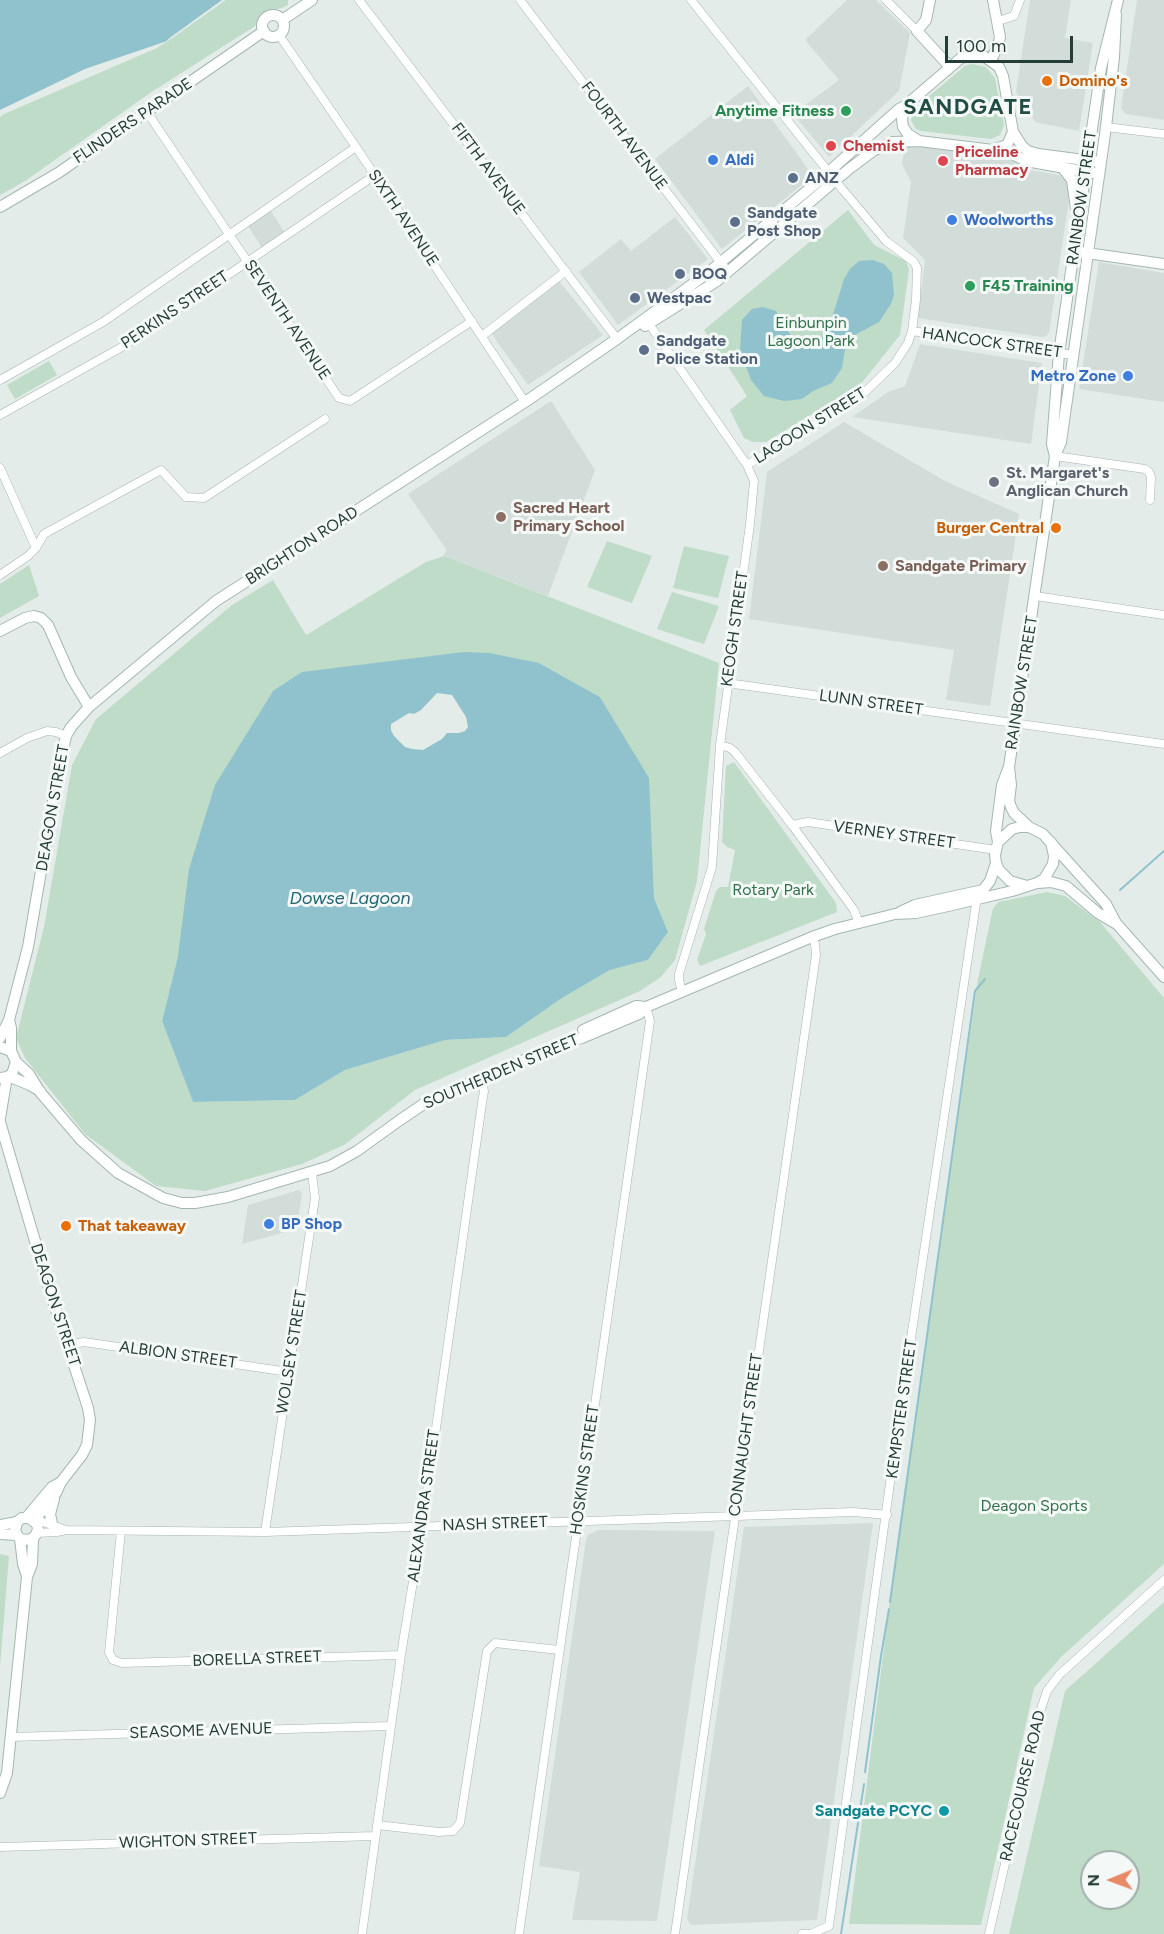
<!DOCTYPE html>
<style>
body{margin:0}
#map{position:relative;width:1164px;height:1934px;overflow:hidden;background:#e4ece9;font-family:Figtree,sans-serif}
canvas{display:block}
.north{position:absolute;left:1080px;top:1850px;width:60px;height:60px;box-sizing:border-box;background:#f4f9f7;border:2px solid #a1aeaa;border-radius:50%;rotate:269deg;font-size:16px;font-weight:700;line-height:24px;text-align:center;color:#253d37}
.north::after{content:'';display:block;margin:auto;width:21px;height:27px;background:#e88967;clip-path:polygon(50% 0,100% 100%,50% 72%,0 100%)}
.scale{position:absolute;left:945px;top:36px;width:128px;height:27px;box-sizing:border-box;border:3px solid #253d37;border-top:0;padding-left:8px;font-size:18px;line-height:21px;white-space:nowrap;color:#253d37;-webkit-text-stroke:4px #f4f9f7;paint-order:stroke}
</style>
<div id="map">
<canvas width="1164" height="1934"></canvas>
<div class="north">N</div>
<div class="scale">100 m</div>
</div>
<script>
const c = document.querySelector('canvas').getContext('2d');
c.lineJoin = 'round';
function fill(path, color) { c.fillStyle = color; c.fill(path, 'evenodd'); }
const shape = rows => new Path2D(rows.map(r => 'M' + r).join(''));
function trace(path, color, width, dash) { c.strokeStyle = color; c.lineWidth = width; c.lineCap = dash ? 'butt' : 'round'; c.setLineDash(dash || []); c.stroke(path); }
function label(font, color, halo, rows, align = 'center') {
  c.font = font + ' Figtree,sans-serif'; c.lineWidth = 6; c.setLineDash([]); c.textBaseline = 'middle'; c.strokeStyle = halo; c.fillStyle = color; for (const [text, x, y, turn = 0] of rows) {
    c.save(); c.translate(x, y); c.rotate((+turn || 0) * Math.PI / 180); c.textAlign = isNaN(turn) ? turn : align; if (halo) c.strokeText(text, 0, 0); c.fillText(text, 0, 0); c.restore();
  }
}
fill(shape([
 [847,0,876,0,910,33,899,91,829,157,793,114,839,80,805,40],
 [1030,0,1071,0,1065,38,1093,43,1079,131,1035,122,1016,92],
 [1137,0,1164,0,1164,120,1126,114,1121,108],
 [748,86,813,176,722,249,655,159],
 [905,143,1008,157,1029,170,1060,175,1071,186,1049,333,1046,336,1042,337,918,318,925,260,903,238,911,182,902,164],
 [271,211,285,233,262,248,248,226],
 [675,217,708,259,618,325,579,272,621,239,631,251],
 [1099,262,1164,273,1164,402,1079,389],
 [559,281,603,335,528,385,491,333],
 [920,344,1042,363,1031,444,852,417,888,392,905,386],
 [551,401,595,470,548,596,444,556,446,549,408,494],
 [844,422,945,481,1019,514,990,706,946,700,954,650,749,619,767,472],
 [299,1190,302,1193,298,1220,285,1232,242,1244,248,1205],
 [873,1523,817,1920,691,1925,687,1919,744,1527],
 [598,1530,715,1531,657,1921,572,1920,580,1872,539,1866,586,1540,588,1535]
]), '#d2dcd8');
fill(shape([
 [221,0,288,0,288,5,282,8,265,11,260,16,255,26,150,93,25,181,0,195,0,117,4,114,157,48],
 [972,64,986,67,995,78,1004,125,1000,135,991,139,921,131,916,129,911,120,915,108,965,66],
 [848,210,874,245,906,261,909,270,900,335,860,385,766,442,753,442,744,438,730,410,747,396,704,330],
 [49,361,57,375,15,399,7,385],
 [607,541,652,556,632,603,587,587],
 [684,546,729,556,718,598,673,588],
 [444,556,719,663,697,881,675,960,661,977,640,991,415,1090,344,1145,302,1164,205,1191,156,1186,85,1134,25,1058,16,1038,44,927,72,765,96,719,232,605,273,580,306,635,426,562],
 [539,663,600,697,648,778,654,898,668,932,648,960,610,970,562,998,506,1037,445,1040,345,1070,295,1100,193,1102,162,1021,178,956,256,719,273,691],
 [29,565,39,596,0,618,0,584],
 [672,592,719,606,704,644,657,629],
 [734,762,836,903,837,912,700,966,697,960,706,934,704,929,716,891,720,887,728,887,735,850,727,847,722,842,726,766],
 [1047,892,1065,896,1100,922,1164,998,1164,1564,1061,1657,1034,1688,981,1925,849,1924,900,1521,978,979,993,908,999,902],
 [0,1554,9,1556,0,1667],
 [1164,1602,1164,1934,1009,1934,1065,1691],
 [1092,1862,1128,1862,1128,1898,1092,1898]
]), '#bedcc7');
fill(shape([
 [0,0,226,0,167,41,85,69,0,110],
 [873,260,884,264,892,273,894,295,891,304,879,322,853,336,845,349,842,368,832,383,813,391,802,399,784,401,764,396,751,380,740,349,742,320,752,309,763,307,776,311,791,336,804,343,817,341,827,334,844,279,850,269,859,261],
 [464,652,489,653,539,663,600,697,649,778,654,898,668,932,648,960,610,970,562,998,506,1037,445,1040,345,1070,295,1100,193,1102,162,1021,178,956,189,869,215,785,273,691,302,672],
 [437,693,452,695,466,717,468,727,465,731,459,733,447,733,442,739,423,750,412,749,405,747,394,736,391,730,391,724,409,713,414,714,421,710]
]), '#90c2cd');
fill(shape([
 [222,0,226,0,161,46,171,37]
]), '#e4ece9');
trace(shape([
 [1120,890,1164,851],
 [890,1602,975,991,985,979],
 [865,1772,881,1656,889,1609],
 [841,1934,864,1784]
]), '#90c2cd', 2);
const street = shape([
 [359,0,617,339],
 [520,0,728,272],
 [691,0,843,190,886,241,914,262,917,268,916,300,912,331,908,343,895,363,865,392,843,408,747,465],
 [886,0,917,31],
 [998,21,1014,16,1020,0],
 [279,35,356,147,525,402],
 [147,112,339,398,350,401,472,321],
 [1106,127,1164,134],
 [647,321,747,465,754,481,750,524,720,745,712,867,679,974,679,980,682,992],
 [912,331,1073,355],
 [482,336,566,271],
 [0,380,103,322,356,147],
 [0,415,122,347,375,175],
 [1055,456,1145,469,1149,472,1151,477,1150,500],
 [0,468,36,548],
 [0,575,28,556,36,548,44,534,161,470,186,497,204,498,325,419],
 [1035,596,1164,615],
 [727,683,1164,744],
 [720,745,730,748,735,752,792,825,854,910,859,923],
 [0,753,27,738,47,731,56,732,66,736],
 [792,825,808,822,996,850],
 [68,1345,84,1342,289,1372],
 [35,1522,43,1522,66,1530],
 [121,1531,109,1652,113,1660,122,1663,401,1655],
 [265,1532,315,1198,312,1173],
 [37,1533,57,1532,66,1530,265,1532,854,1512,887,1515],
 [11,1737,391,1726],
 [377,1825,439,1832,453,1831,460,1823,487,1651,495,1643,559,1650],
 [0,1847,375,1836],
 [362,1934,401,1655,423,1520,482,1103,484,1091,481,1078],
 [519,1934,650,1021,646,1007],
 [675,1934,816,955,815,944,812,937],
 [802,1934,811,1934,829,1926,898,1425,977,897],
 [989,1934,1038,1718,1047,1691,1059,1675,1164,1580]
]);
const secondary = shape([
 [930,0,926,20,917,31,950,67],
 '262 26a11 11 0 1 1 22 0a11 11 0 1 1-22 0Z',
 [282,20,312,0],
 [991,60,998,46,1000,37,993,0],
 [905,106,902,119,903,127,908,134,919,141],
 [1001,148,1026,161,1093,173],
 [1062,167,1072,180,1076,209],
 [0,207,58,173,264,31],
 [1080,252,1164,264],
 [645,326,717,281,849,169,873,151,893,142,919,141,993,150,1007,145,1013,132],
 [1055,456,1052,444,1059,353,1101,68,1118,0],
 [0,631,25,618,34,616,41,618,48,625,71,677,89,707],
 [1029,827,1014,813,1011,807,1009,801,1011,785,1009,767,1055,456,1061,442,1106,127,1114,57,1116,14],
 [998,842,996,831,1002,785,1008,769],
 [1037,883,1051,882,1066,886,1098,913,1115,923],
 [1027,886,1010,881,999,870,996,863,995,855,998,842,1012,829,1020,827,1029,827,1043,834,1106,904,1116,923,1164,977],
 [900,912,915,905,983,890,990,881,996,863],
 [9,1020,11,1028,11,1051],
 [583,1030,636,1006,646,1007],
 [0,1038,9,1020,28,947,56,784,66,736,71,727,89,707,216,601,525,402,617,339,709,272,814,185,899,109,905,106,961,58,971,55,985,57,999,67,1003,76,1013,132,1022,146,1028,151,1038,154,1100,162],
 [0,1047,11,1051,16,1062,12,1074,7,1077,0,1078],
 [16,1062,29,1074,40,1092,81,1140,118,1173,163,1198,182,1203,195,1203,228,1197,330,1166,357,1151,400,1120,428,1101,568,1041,582,1038,639,1014,646,1007,812,937,835,929,895,914,916,913,948,906,1012,891,1037,883,1044,879,1053,864,1054,856,1051,842],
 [8,1076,30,1085,40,1091],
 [0,1118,7,1077],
 [0,1122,50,1292,88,1408,90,1420,87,1445,82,1455,61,1482,56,1493,34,1521],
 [26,1518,52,1487,61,1482],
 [52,1524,50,1514,54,1499],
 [0,1525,17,1522,22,1518,29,1518,37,1524,38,1530,35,1536,30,1540,20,1539,15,1532,17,1522],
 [0,1534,17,1535],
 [20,1539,23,1564,27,1576],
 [0,1793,7,1773,27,1577,32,1564,33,1539]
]);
trace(street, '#a7b4b0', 9);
trace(secondary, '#a3b7b1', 12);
trace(street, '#fff', 8);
trace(secondary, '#fff', 10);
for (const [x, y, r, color] of [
 [1047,81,6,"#e8710a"],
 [846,111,6,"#2e9e5b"],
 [831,146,6,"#e0444e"],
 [713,160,6,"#3f7fe0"],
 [943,161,6,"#e0444e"],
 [793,178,6,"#5c6f8a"],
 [952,220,6,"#3f7fe0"],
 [735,222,6,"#5c6f8a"],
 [680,274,6,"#5c6f8a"],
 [970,286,6,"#2e9e5b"],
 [635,298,6,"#5c6f8a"],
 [644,350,6,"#5c6f8a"],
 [1128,376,6,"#3f7fe0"],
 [994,482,6,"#6b7280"],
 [501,517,6,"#8d6e63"],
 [1056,528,6,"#e8710a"],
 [883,566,6,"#8d6e63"],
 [269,1224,6,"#3f7fe0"],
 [66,1226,6,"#e8710a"],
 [944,1811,6,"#0f9aa8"]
]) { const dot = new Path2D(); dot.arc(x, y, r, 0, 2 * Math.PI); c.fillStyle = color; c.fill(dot); trace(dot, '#f4f9f7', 2); }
label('bold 16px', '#c56008', '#f4f9f7', [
 ["Domino's",1059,81],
 ["Burger Central",1044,528,"right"],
 ["That takeaway",78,1226]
], 'left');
label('bold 16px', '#27864d', '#f4f9f7', [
 ["Anytime Fitness",834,111],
 ["F45 Training",982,286,"left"]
], 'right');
label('16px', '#253d37', '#f4f9f7', [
 ["FLINDERS PARADE",133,121,-34],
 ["FOURTH AVENUE",624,136,53],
 ["FIFTH AVENUE",488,169,53],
 ["RAINBOW STREET",1082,198,-82],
 ["SIXTH AVENUE",403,218,56],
 ["PERKINS STREET",175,310,-34],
 ["SEVENTH AVENUE",287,320,56],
 ["HANCOCK STREET",992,343,8],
 ["LAGOON STREET",810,426,-32],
 ["BRIGHTON ROAD",302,546,-33],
 ["KEOGH STREET",735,629,-82],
 ["RAINBOW STREET",1022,683,-81],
 ["LUNN STREET",871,703,8],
 ["DEAGON STREET",53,808,-80],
 ["VERNEY STREET",894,835,8],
 ["SOUTHERDEN STREET",501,1072,-23],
 ["DEAGON STREET",55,1305,72],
 ["WOLSEY STREET",292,1352,-81],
 ["ALBION STREET",178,1355,8],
 ["KEMPSTER STREET",902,1409,-82],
 ["CONNAUGHT STREET",746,1435,-82],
 ["HOSKINS STREET",585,1470,-82],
 ["ALEXANDRA STREET",424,1506,-82],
 ["NASH STREET",495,1524,-2],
 ["BORELLA STREET",257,1659,-2],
 ["SEASOME AVENUE",201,1731,-2],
 ["RACECOURSE ROAD",1023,1786,-77],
 ["WIGHTON STREET",188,1841,-2]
]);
label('bold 16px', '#be3a42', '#f4f9f7', [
 ["Chemist",843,146],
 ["Priceline",955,152],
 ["Pharmacy",955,170]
], 'left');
label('bold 16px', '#366cbe', '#f4f9f7', [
 ["Aldi",725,160],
 ["Woolworths",964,220],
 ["Metro Zone",1116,376,"right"],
 ["BP Shop",281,1224]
], 'left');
label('bold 16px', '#4e5e75', '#f4f9f7', [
 ["ANZ",805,178],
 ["Sandgate",747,213],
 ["Post Shop",747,231],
 ["BOQ",692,274],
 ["Westpac",647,298],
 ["Sandgate",656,341],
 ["Police Station",656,359]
], 'left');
label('16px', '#32714b', '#f4f9f7', [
 ["Einbunpin",811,323],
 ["Lagoon Park",811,341],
 ["Rotary Park",773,890],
 ["Deagon Sports",1034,1506]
]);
label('bold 16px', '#5b616d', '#f4f9f7', [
 ["St. Margaret's",1006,473],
 ["Anglican Church",1006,491]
], 'left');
label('bold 16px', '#785e54', '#f4f9f7', [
 ["Sacred Heart",513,508],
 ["Primary School",513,526],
 ["Sandgate Primary",895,566]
], 'left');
label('bold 16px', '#0d838f', '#f4f9f7', [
 ["Sandgate PCYC",932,1811]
], 'right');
label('italic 18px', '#236574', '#f4f9f7', [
 ["Dowse Lagoon",350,899]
]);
c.letterSpacing = '1.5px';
label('bold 22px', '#224d44', '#f4f9f7', [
 ["SANDGATE",968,108]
]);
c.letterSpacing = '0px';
</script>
